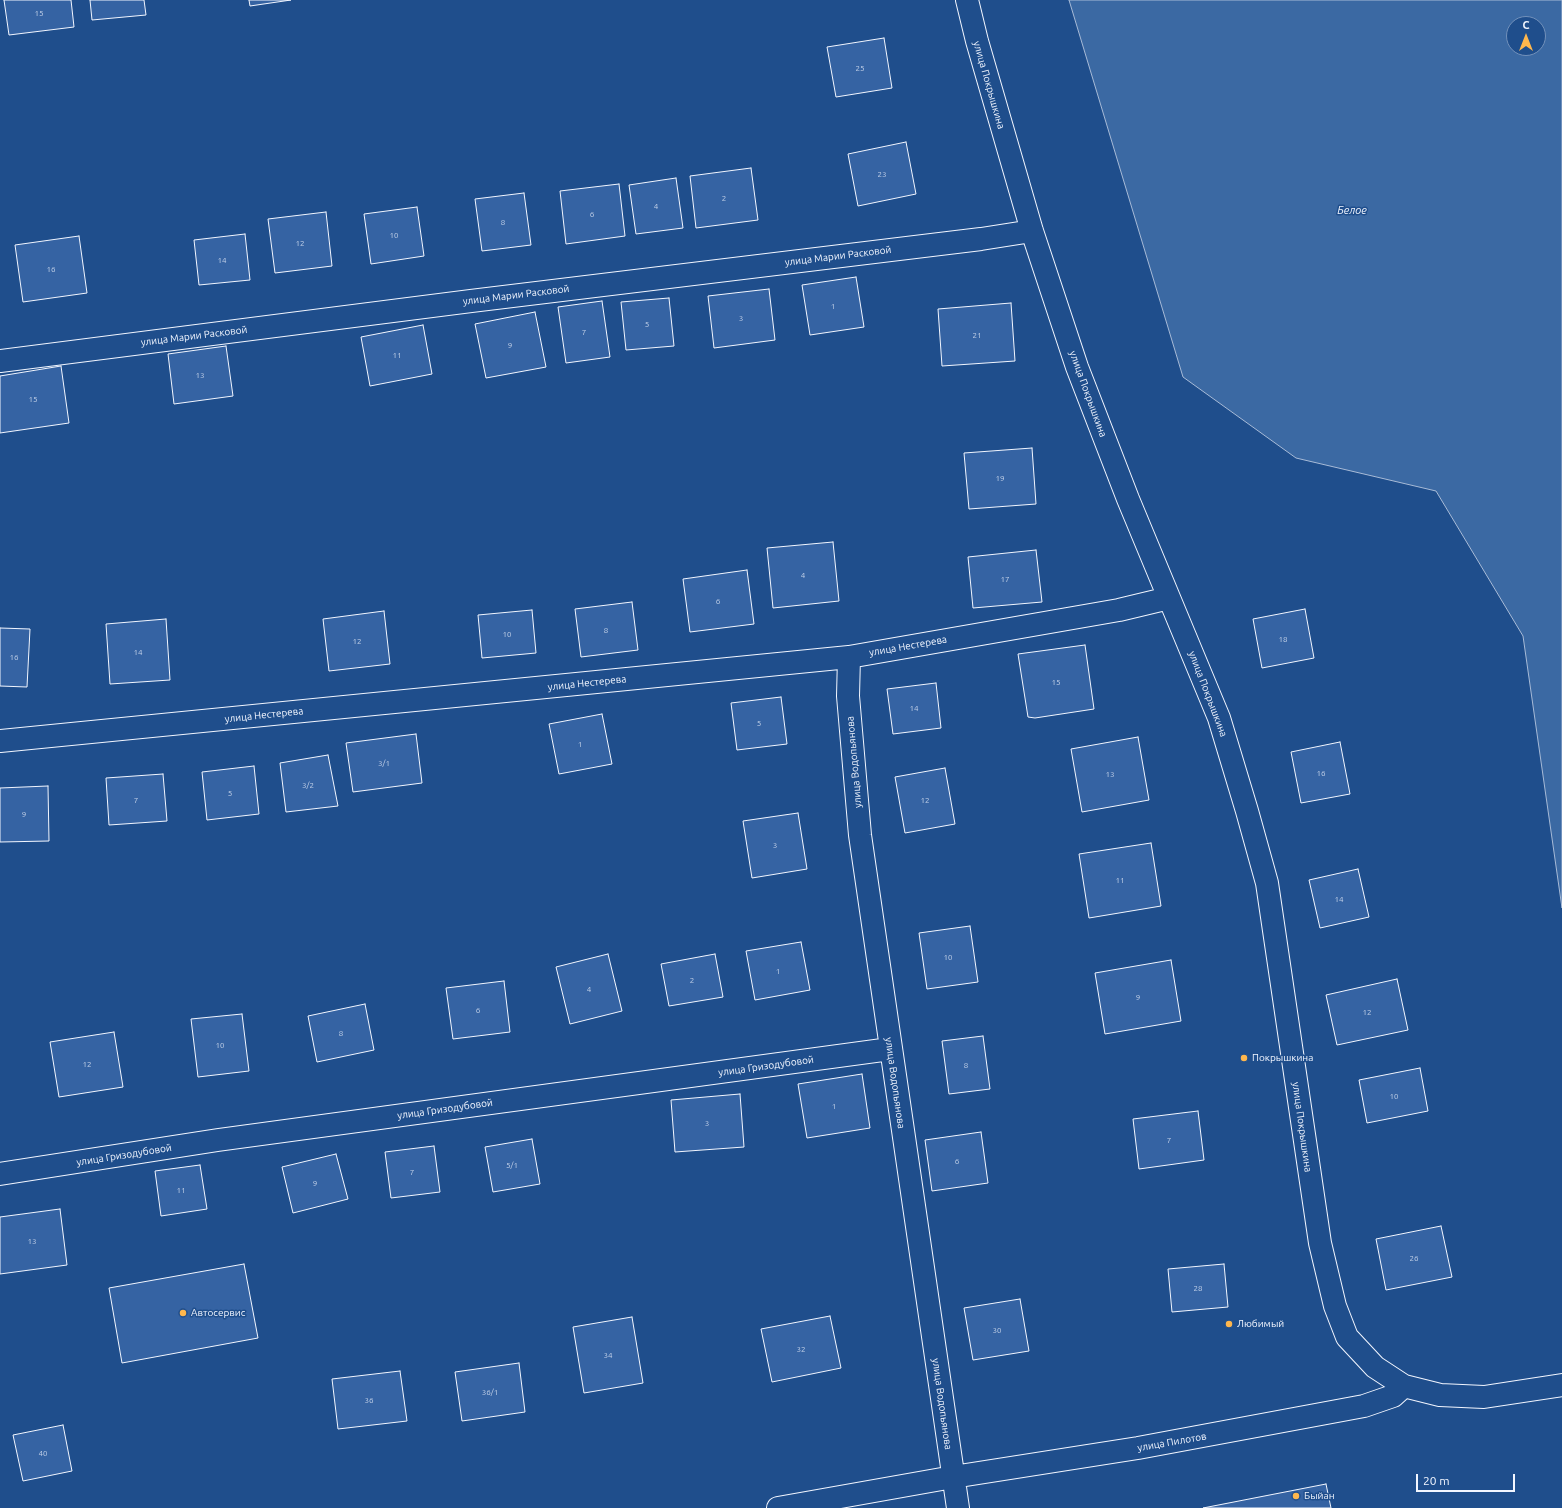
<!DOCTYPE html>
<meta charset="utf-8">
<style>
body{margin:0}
#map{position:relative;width:1562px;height:1508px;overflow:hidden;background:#1f4e8c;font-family:Ubuntu,sans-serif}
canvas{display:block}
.north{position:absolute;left:1506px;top:16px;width:40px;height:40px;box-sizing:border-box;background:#1f4e8c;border:1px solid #7391ba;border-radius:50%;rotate:0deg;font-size:11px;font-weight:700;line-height:16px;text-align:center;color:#f2f6ff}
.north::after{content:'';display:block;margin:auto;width:14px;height:18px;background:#ffb74d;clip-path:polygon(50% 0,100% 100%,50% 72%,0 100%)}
.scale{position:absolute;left:1416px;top:1474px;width:99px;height:18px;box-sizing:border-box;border:2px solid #f2f6ff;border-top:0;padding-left:5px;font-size:12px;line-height:14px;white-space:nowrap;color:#f2f6ff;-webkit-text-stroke:3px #1f4e8c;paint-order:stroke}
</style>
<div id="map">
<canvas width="1562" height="1508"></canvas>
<div class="north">С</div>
<div class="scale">20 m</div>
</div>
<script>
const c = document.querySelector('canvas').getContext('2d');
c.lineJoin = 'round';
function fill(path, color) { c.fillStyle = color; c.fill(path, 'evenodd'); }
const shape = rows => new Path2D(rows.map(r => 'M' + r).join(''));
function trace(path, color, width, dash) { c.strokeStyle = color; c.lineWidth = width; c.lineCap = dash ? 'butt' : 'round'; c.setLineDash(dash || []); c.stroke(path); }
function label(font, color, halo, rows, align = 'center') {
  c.font = font + ' Ubuntu,sans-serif'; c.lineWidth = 3; c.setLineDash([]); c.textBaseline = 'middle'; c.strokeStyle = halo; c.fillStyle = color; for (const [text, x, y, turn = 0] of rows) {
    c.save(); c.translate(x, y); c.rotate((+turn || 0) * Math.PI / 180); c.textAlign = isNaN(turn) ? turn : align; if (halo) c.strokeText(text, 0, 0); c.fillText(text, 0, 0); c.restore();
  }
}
const water = shape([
 [1069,0,1562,0,1562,908,1523,636,1436,491,1296,458,1183,377,1069,0],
 [1514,24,1538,24,1538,48,1514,48,1514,24]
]);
fill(water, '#3b69a3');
trace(water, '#a8bbd7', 1);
const building = shape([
 [4,0,71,0,74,27,9,35,4,0],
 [90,0,144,0,146,15,92,20,90,0],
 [249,0,291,0,250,6,249,0],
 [884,38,892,88,836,97,827,47,884,38],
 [906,142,916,194,858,206,848,154,906,142],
 [751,168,758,220,696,228,690,176,751,168],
 [676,178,683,228,636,234,629,185,676,178],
 [619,184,625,236,566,244,560,191,619,184],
 [524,193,531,245,482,251,475,199,524,193],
 [417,207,424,256,371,264,364,214,417,207],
 [326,212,332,266,275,273,268,219,326,212],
 [245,234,250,280,199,285,194,240,245,234],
 [79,236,87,293,23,302,15,245,79,236],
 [856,277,864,327,810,335,802,285,856,277],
 [769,289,775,340,714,348,708,296,769,289],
 [669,298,674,346,626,350,621,302,669,298],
 [602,301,610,357,566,363,558,307,602,301],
 [1011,303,1015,361,942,366,938,309,1011,303],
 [535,312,546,367,486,378,475,324,535,312],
 [423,325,432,374,370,386,361,337,423,325],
 [226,346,233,396,174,404,168,354,226,346],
 [61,366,69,423,0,433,0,376,61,366],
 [1032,448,1036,504,969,509,964,453,1032,448],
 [833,542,839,601,773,608,767,548,833,542],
 [1036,550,1042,602,973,608,968,557,1036,550],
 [747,570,754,624,690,632,683,579,747,570],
 [632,602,638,650,581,657,575,609,632,602],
 [1305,609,1314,658,1262,668,1253,619,1305,609],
 [532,610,536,653,482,658,478,615,532,610],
 [384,611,390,664,329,671,323,619,384,611],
 [166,619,170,680,110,684,106,624,166,619],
 [0,628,30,629,27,687,0,686,0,628],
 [1085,645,1094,709,1035,718,1028,717,1018,654,1085,645],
 [936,683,941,728,893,734,887,689,936,683],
 [781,697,787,744,737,750,731,703,781,697],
 [602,714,612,764,559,774,549,724,602,714],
 [416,734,422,783,353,792,346,743,416,734],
 [1138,737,1149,800,1082,812,1071,749,1138,737],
 [1340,742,1350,794,1301,803,1291,752,1340,742],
 [328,755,338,806,286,812,280,763,328,755],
 [254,766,259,814,207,820,202,772,254,766],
 [945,768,955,824,905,833,895,777,945,768],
 [163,774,167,821,109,825,106,778,163,774],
 [48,786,49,841,0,842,0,788,48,786],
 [798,813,807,869,752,878,743,821,798,813],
 [1151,843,1161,906,1089,918,1079,854,1151,843],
 [1358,869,1369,917,1320,928,1309,880,1358,869],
 [970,926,978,982,927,989,919,933,970,926],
 [801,942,810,990,755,1000,746,951,801,942],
 [608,954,622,1011,570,1024,556,967,608,954],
 [715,954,723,997,669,1006,661,964,715,954],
 [1171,960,1181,1021,1105,1034,1095,973,1171,960],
 [1397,979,1408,1030,1337,1045,1326,995,1397,979],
 [504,981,510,1032,453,1039,446,988,504,981],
 [365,1004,374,1050,317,1062,308,1016,365,1004],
 [242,1014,249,1071,198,1077,191,1019,242,1014],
 [114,1032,123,1087,59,1097,50,1042,114,1032],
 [983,1036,990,1089,949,1094,942,1041,983,1036],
 [1420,1068,1428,1111,1367,1123,1359,1080,1420,1068],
 [862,1074,870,1128,807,1138,798,1084,862,1074],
 [740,1094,744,1147,675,1152,671,1100,740,1094],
 [1198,1111,1204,1160,1139,1169,1133,1119,1198,1111],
 [981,1132,988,1183,932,1191,925,1140,981,1132],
 [532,1139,540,1184,493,1192,485,1147,532,1139],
 [434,1146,440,1192,391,1198,385,1152,434,1146],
 [336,1154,348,1199,293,1213,282,1167,336,1154],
 [200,1165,207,1209,161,1216,155,1171,200,1165],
 [60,1209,67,1265,0,1274,0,1217,60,1209],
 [1441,1226,1452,1277,1386,1290,1376,1239,1441,1226],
 [244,1264,258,1338,122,1363,109,1288,244,1264],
 [1224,1264,1228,1307,1172,1312,1168,1269,1224,1264],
 [1020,1299,1029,1351,973,1360,964,1308,1020,1299],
 [830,1316,841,1368,772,1382,761,1329,830,1316],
 [632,1317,643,1383,584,1393,573,1327,632,1317],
 [519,1363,525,1412,462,1421,455,1372,519,1363],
 [400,1371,407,1421,338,1429,332,1379,400,1371],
 [63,1425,72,1471,23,1481,13,1435,63,1425],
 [1326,1484,1331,1508,1203,1508,1326,1484]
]);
fill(building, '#3563a3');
trace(building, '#f2f6ff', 1);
const minor = shape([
 [967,0,977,41,1032,231,1077,367,1128,499,1219,718,1247,811,1267,883,1320,1243,1335,1306,1347,1337,1375,1367,1404,1386,1440,1395,1484,1397,1562,1385],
 [0,361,471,301,981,239,1032,231],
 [849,657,848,696,860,835,958,1508],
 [0,741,849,657,1119,610,1169,598],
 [0,1174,218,1140,890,1049],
 [778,1508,953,1477,1138,1448,1364,1406,1393,1396,1404,1386]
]);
trace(minor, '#f2f6ff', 24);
trace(minor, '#1f4e8c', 22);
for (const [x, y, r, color] of [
 [1244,1058,4,"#ffb74d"],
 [183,1313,4,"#ffb74d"],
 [1229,1324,4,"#ffb74d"],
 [1296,1496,4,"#ffb74d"]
]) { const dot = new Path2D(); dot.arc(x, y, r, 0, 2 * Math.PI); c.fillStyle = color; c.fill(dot); trace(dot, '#1f4e8c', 1.5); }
label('8px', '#c3d1e8', null, [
 ["15",39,13],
 ["25",860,68],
 ["23",882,174],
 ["2",724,198],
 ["4",656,206],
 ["6",592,214],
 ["8",503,222],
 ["10",394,235],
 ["12",300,243],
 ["14",222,260],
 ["16",51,269],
 ["1",833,306],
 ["3",741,318],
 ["5",647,324],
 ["7",584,332],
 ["21",977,335],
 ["9",510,345],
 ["11",397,355],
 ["13",200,375],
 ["15",33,399],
 ["19",1000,478],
 ["4",803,575],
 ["17",1005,579],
 ["6",718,601],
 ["8",606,630],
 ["10",507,634],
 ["18",1283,639],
 ["12",357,641],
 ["14",138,652],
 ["16",14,657],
 ["15",1056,682],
 ["14",914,708],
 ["5",759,723],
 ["1",580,744],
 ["3/1",384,763],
 ["16",1321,773],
 ["13",1110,774],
 ["3/2",308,785],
 ["5",230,793],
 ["7",136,800],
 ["12",925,800],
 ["9",24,814],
 ["3",775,845],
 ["11",1120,880],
 ["14",1339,899],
 ["10",948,957],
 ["1",778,971],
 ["2",692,980],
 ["4",589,989],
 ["9",1138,997],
 ["6",478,1010],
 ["12",1367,1012],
 ["8",341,1033],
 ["10",220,1045],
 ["12",87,1064],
 ["8",966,1065],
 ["10",1394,1096],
 ["1",834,1106],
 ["3",707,1123],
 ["7",1169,1140],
 ["6",957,1161],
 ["5/1",512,1165],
 ["7",412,1172],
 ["9",315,1183],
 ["11",181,1190],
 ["13",32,1241],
 ["26",1414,1258],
 ["28",1198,1288],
 ["30",997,1330],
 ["32",801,1349],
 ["34",608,1355],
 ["36/1",490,1392],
 ["36",369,1400],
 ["40",43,1453]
]);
label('10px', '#f2f6ff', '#1f4e8c', [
 ["улица Покрышкина",989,85,74],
 ["улица Марии Расковой",838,256,-7],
 ["улица Марии Расковой",516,295,-7],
 ["улица Марии Расковой",194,336,-7],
 ["улица Покрышкина",1088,394,70],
 ["улица Нестерева",908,646,-10],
 ["улица Нестерева",587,683,-6],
 ["улица Покрышкина",1208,694,69],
 ["улица Нестерева",264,715,-6],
 ["улица Водопьянова",854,762,-95],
 ["улица Гризодубовой",766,1066,-8],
 ["улица Водопьянова",895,1083,82],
 ["улица Гризодубовой",445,1109,-8],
 ["улица Покрышкина",1302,1127,82],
 ["улица Гризодубовой",124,1155,-9],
 ["улица Водопьянова",942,1404,82],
 ["улица Пилотов",1172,1442,-10]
]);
label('10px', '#f2f6ff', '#1f4e8c', [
 ["Покрышкина",1252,1058],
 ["Автосервис",191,1313],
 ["Любимый",1237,1324],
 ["Быйан",1304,1496]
], 'left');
label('italic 11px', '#f2f6ff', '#1f4e8c', [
 ["Белое",1352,210]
]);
</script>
